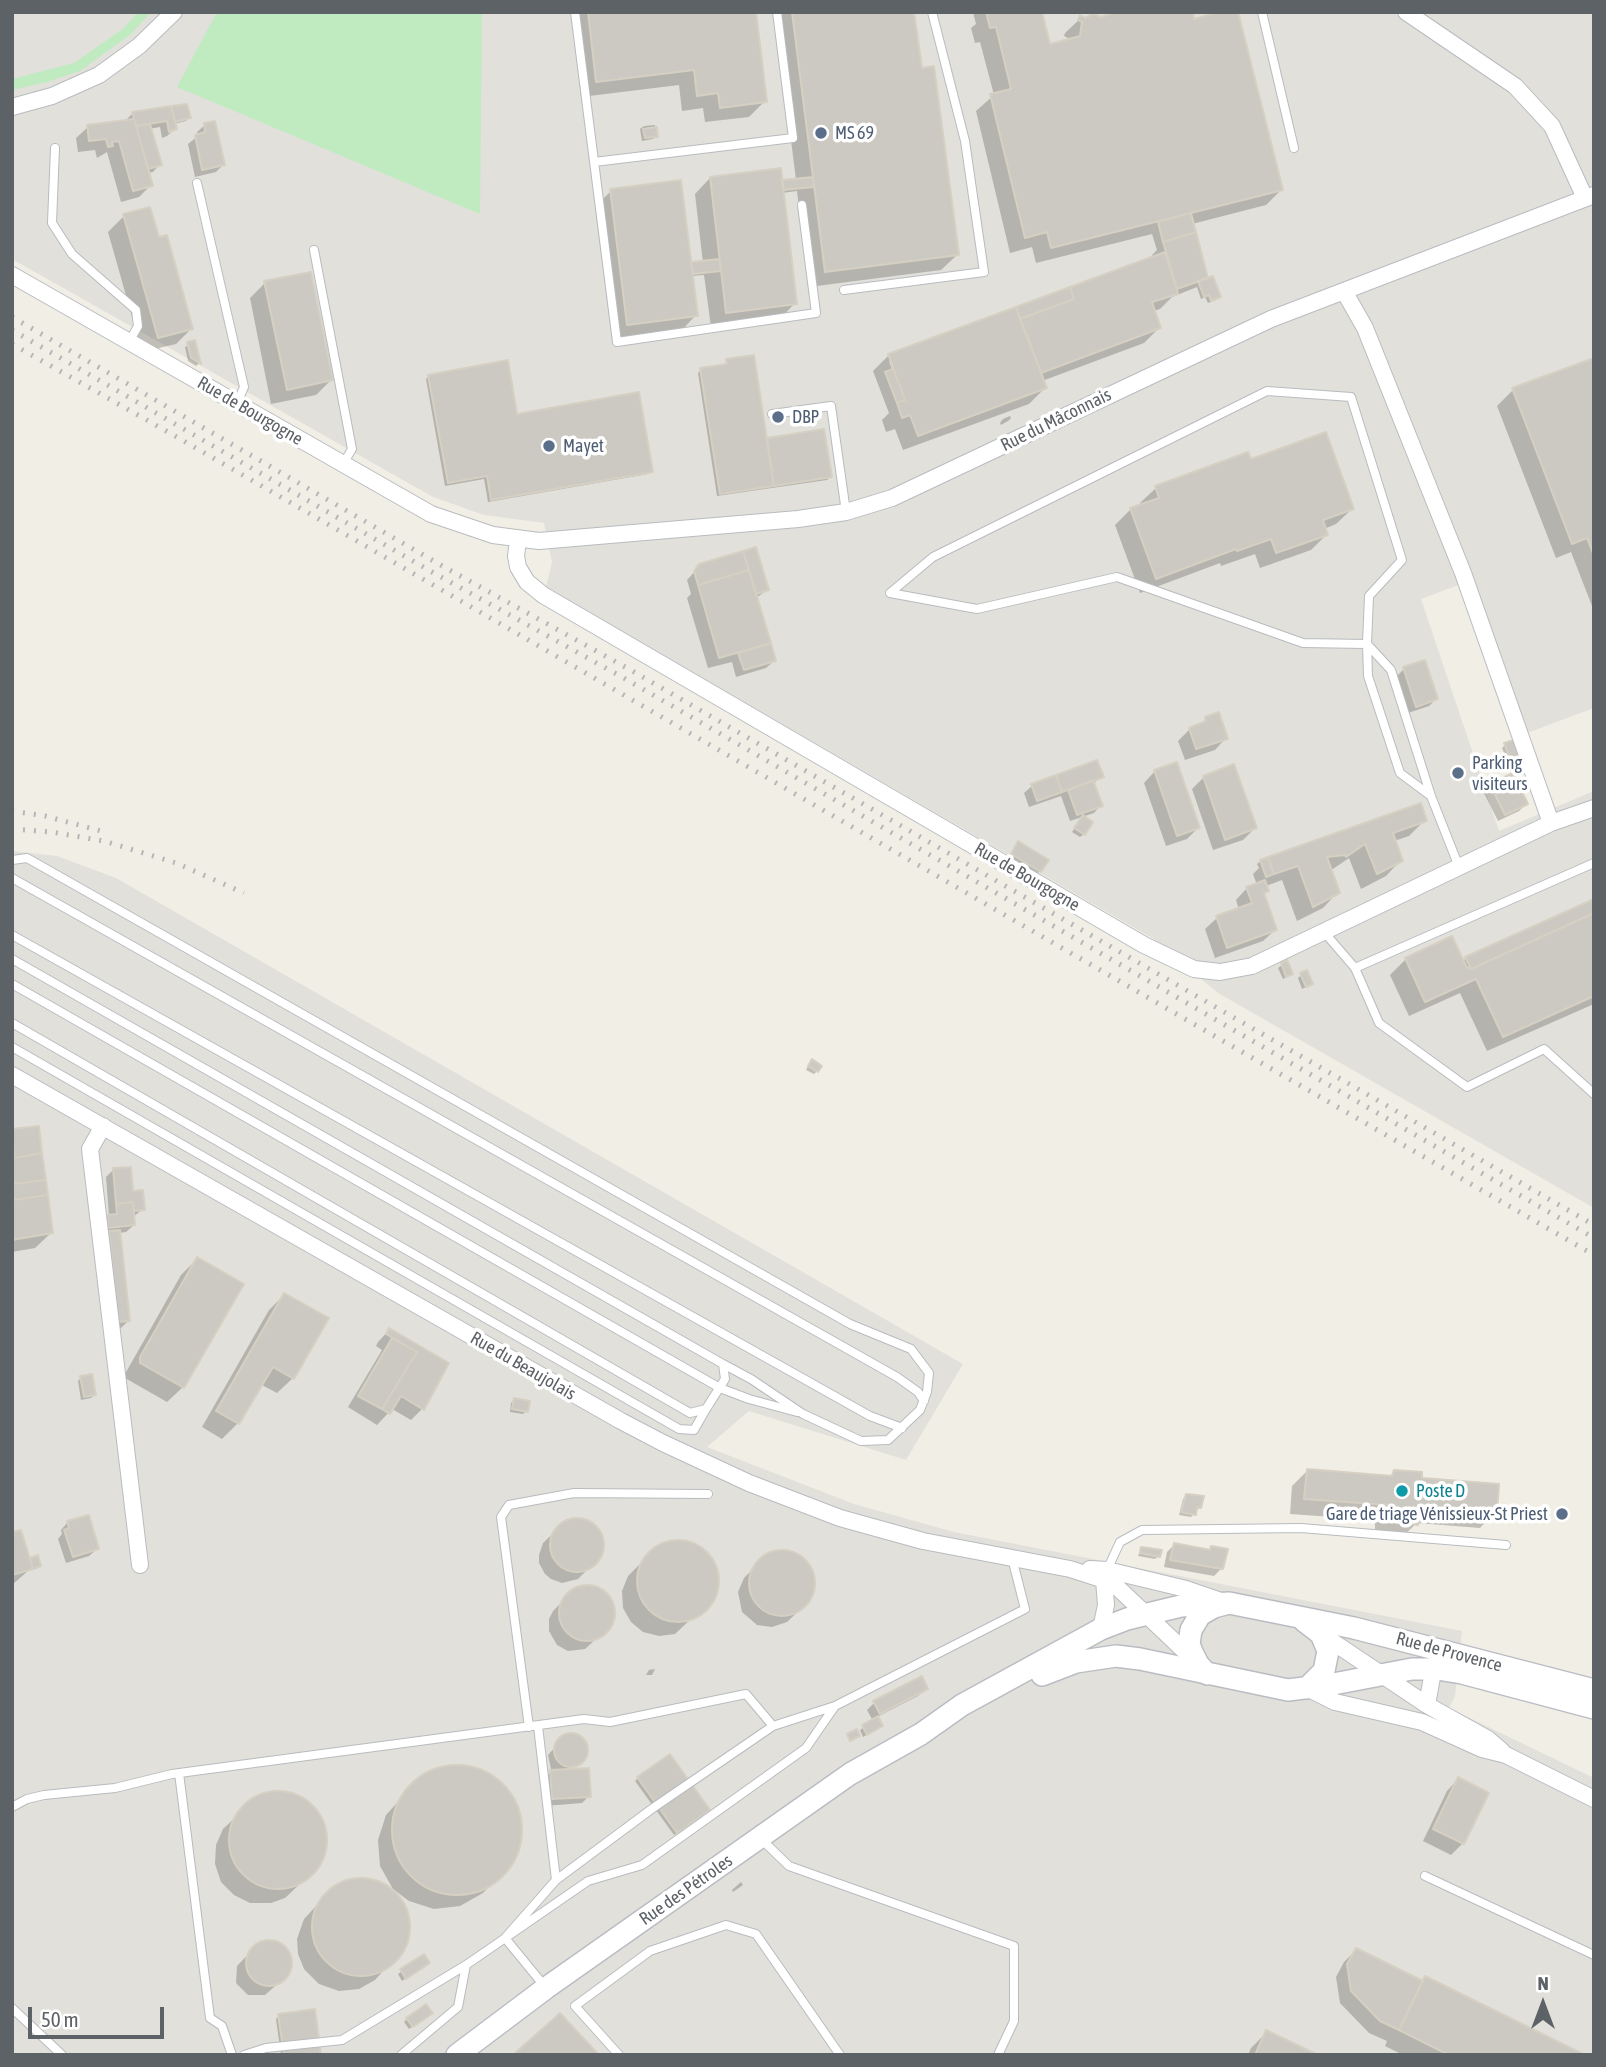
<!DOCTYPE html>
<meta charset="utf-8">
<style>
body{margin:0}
#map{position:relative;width:1606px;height:2067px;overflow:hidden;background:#f1eee5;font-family:"Asap Condensed",sans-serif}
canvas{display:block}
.frame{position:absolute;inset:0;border:14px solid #5d6267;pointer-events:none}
.north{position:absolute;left:1508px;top:1969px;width:70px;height:70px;-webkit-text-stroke:5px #fff;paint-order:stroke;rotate:0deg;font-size:19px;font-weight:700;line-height:28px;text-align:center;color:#5d6267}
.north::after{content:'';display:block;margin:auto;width:24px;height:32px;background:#5d6267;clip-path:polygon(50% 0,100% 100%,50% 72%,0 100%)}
.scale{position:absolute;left:28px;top:2007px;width:136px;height:32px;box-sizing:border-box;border:4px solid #5d6267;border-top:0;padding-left:9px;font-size:21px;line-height:24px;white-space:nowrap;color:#5d6267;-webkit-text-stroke:5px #fff;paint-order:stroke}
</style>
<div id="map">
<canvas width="1606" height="2067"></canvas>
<div class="frame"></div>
<div class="north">N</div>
<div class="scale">50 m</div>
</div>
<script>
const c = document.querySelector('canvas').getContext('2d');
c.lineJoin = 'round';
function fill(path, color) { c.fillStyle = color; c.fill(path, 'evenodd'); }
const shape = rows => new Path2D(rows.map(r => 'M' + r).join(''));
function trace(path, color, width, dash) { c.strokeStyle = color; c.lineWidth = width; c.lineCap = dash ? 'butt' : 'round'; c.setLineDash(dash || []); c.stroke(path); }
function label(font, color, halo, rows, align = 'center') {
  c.font = font + ' "Asap Condensed",sans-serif'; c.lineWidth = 7; c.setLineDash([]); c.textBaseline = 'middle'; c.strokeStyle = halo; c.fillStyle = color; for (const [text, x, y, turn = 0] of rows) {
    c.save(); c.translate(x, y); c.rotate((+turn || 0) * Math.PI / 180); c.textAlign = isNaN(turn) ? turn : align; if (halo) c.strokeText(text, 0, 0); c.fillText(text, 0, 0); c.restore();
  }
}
fill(shape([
 [12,12,1594,12,1594,708,1516,737,1461,584,1421,599,1499,831,1594,791,1594,1208,1218,993,1152,938,546,587,552,562,544,523,484,515,433,497,12,259],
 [12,851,57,856,116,878,963,1364,906,1460,749,1411,707,1447,854,1504,954,1532,1462,1631,1455,1696,1449,1708,1594,1778,1594,2055,12,2055]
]), '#e1e0da');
fill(shape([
 [138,12,151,12,131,34,80,71,47,82,12,90,12,79,74,63,124,28],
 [217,12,482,12,480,214,177,87]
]), '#c0ebc0');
fill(shape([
 [571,12,754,12,765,101,749,117,705,122,703,108,682,111,679,85,581,97],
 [775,12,913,12,921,70,957,255,941,270,809,287,797,191,782,193,795,303,780,319,711,327,704,275,691,276,696,315,681,331,612,339,595,207,611,191,690,264,703,263,695,194,710,178,781,184,796,180],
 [973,12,1040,12,1049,46,1067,41,1068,38,1064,36,1065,33,1081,18,1085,20,1193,21,1281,190,1266,205,1192,224,1206,281,1219,297,1216,300,1208,303,1205,297,1201,299,1197,287,1172,297,1160,309,1154,311,1159,328,1144,343,1042,381,1045,388,1029,404,903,450,895,429,886,432,882,420,889,413,873,371,889,355,1153,258,1152,255,1157,250,1152,234,1036,263,1032,247,1010,253,976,111,994,95,980,42,975,43,971,28,976,24],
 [889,361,892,361,898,376,895,378],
 [133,113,189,118,186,121,174,124,175,129,167,136,162,138,160,127,149,129,160,164,153,172,147,173,151,185,139,197,121,202,107,152,97,158,95,150,78,152,76,138,88,127,125,121],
 [205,125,223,165,216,172,195,177,188,144,198,136,197,132],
 [655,125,656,136,653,139,642,141,640,129,644,126],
 [124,216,191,329,176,344,142,352,108,232],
 [265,283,331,380,316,395,271,404,250,298],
 [193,342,199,363,196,366,188,361,185,347],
 [1594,359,1594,611,1571,552,1556,558,1497,406,1513,390],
 [727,361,765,440,823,431,830,477,827,480,717,496,698,373,701,370,724,366],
 [429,376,516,416,651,471,648,474,488,502,484,479,445,486,426,379],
 [1010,416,1011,418,1008,421,1001,425,1000,423,1003,419],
 [1247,454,1249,461,1352,509,1336,524,1324,529,1326,535,1311,550,1260,568,1255,554,1221,566,1220,563,1140,593,1115,525,1131,509,1141,506,1140,503,1156,488],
 [700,566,767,590,756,598,774,661,766,668,736,677,732,662,708,668,687,598,691,594,687,580],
 [1404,669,1436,699,1429,706,1408,713,1397,676],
 [1206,719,1226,738,1215,750,1185,760,1178,741,1190,729,1199,726],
 [1505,745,1519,759,1516,762,1509,765,1502,748],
 [1155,771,1198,828,1187,839,1166,846,1144,783],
 [1102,776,1093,784,1101,805,1094,813,1082,817,1084,834,1080,837,1072,832,1082,817,1070,821,1061,796,1029,807,1024,793,1032,786],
 [1204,777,1255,828,1243,840,1213,850,1192,789],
 [1491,786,1526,804,1519,811,1498,821,1484,793],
 [1425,820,1409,836,1394,841,1401,860,1386,876,1361,889,1349,858,1330,871,1338,892,1323,908,1297,921,1282,880,1266,886,1267,891,1263,895,1275,930,1263,941,1215,958,1205,929,1217,918,1239,910,1236,900,1247,888,1257,885,1253,874,1259,868,1257,864,1261,861],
 [1019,844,1040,871,1033,878,1005,862],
 [1594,901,1594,1004,1487,1051,1460,993,1409,1016,1390,975,1406,959,1451,938,1462,962,1466,958],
 [1282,965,1291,974,1283,979,1278,968],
 [1301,975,1308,986,1302,989,1298,978],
 [809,1064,817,1071,814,1074,806,1070],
 [12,1131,51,1233,35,1248,12,1252],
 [113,1170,143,1209,133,1217,134,1225,126,1232,119,1233,128,1321,121,1328,112,1329,103,1240,109,1234,102,1234,100,1224,109,1216,106,1177],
 [197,1259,183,1387,167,1402,125,1378,125,1374,181,1275],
 [284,1295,293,1378,277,1393,260,1384,238,1423,222,1439,202,1427,269,1310],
 [389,1330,447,1364,422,1409,411,1420,392,1409,377,1425,348,1407,382,1350,376,1346,378,1342],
 [81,1378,94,1395,91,1398,81,1400,78,1381],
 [514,1400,526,1411,523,1414,510,1412,511,1403],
 [1307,1471,1389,1477,1395,1471,1420,1479,1495,1512,1480,1528,1417,1523,1400,1539,1375,1537,1375,1520,1290,1514,1292,1486],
 [1186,1496,1200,1507,1191,1517,1179,1515,1183,1499],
 [572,1520,589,1522,598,1530,602,1538,602,1550,599,1558,578,1579,562,1583,551,1579,545,1574,539,1563,539,1555,543,1543,565,1522],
 [68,1522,97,1549,89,1556,66,1563,58,1539,62,1534,61,1530],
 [12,1534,29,1561,31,1559,40,1566,36,1569,29,1570,12,1585],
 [675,1542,691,1544,702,1550,710,1559,716,1578,714,1594,710,1601,675,1634,659,1636,643,1632,631,1622,623,1608,622,1591,628,1576,644,1560,660,1546],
 [1174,1545,1208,1551,1211,1548,1222,1568,1214,1576,1164,1567,1167,1552],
 [1141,1549,1159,1556,1155,1559,1138,1556],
 [777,1552,792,1553,808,1565,814,1579,813,1589,807,1603,787,1622,772,1627,757,1625,742,1612,738,1592,744,1578,767,1555],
 [583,1588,595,1589,602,1592,610,1602,612,1610,611,1622,607,1629,585,1649,568,1651,557,1645,549,1631,549,1619,553,1611,571,1593],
 [655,1669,652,1675,646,1675,649,1670],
 [926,1689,918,1696,877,1717,881,1726,863,1737,860,1730,873,1721,867,1710,874,1703],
 [574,1735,582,1740,586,1754,572,1770,589,1796,582,1803,545,1806,543,1779,551,1772,556,1772,551,1769,548,1755,565,1736],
 [464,1767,489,1775,508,1792,519,1817,520,1836,515,1855,499,1877,483,1893,460,1906,434,1909,409,1901,393,1889,380,1866,378,1840,386,1815,415,1783,437,1770],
 [638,1778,705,1813,674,1835,635,1781],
 [1458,1779,1463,1843,1451,1855,1423,1841,1447,1791],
 [271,1794,291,1795,309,1805,319,1817,325,1831,324,1852,318,1867,285,1898,271,1903,250,1903,234,1895,221,1882,215,1864,216,1845,223,1829,240,1813,253,1800],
 [365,1880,383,1885,397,1897,406,1912,408,1931,403,1949,375,1980,359,1989,339,1991,319,1984,304,1969,298,1954,297,1939,304,1919,331,1890,350,1881],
 [741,1882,743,1885,733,1892,732,1890],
 [272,1941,284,1948,290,1957,289,1970,283,1979,265,1995,248,1995,236,1983,237,1966,256,1946],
 [1356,1950,1581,2055,1403,2055,1385,2046,1387,2041,1369,2033,1340,2003,1336,1977,1344,1962],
 [424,1956,425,1966,402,1981,398,1974],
 [279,2016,319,2055,281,2055,276,2019],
 [427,2016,409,2029,404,2022,407,2019],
 [1267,2032,1314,2055,1248,2055,1251,2048]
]), '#0003');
const building = shape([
 [588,12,756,12,767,102,720,108,718,93,697,96,694,70,596,82,588,12],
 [792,12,914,12,922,68,934,66,959,255,825,272,792,12],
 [986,12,1042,12,1050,44,1080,36,1082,22,1078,20,1080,15,1085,18,1093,14,1101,17,1117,12,1193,12,1194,19,1218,12,1238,12,1283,190,1051,248,1047,232,1025,238,990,94,1011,89,996,27,990,28,986,12],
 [187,104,191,118,175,122,171,106,187,104],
 [171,106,177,129,169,132,167,121,136,126,132,112,171,106],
 [134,119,153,186,133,191,119,141,112,142,113,146,108,147,106,139,89,141,87,125,134,119],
 [215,121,225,165,202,170,195,135,205,132,204,123,215,121],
 [150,124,162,165,148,169,136,126,150,124],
 [657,127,658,137,645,138,643,129,657,127],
 [781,168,797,304,726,313,710,177,781,168],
 [813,177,814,187,783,190,782,180,813,177],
 [681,180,698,316,627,325,610,189,681,180],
 [150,207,159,237,167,235,193,329,158,338,123,214,150,207],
 [1191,213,1196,232,1163,242,1158,222,1191,213],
 [1196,232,1208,278,1177,289,1163,242,1196,232],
 [1165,252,1178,294,1152,302,1161,328,1041,373,1020,319,1074,299,1070,287,1165,252],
 [719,259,721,271,693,274,691,262,719,259],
 [311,272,333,380,287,390,264,281,311,272],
 [1213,276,1221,297,1211,301,1209,295,1204,297,1198,281,1213,276],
 [1070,287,1074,299,1020,319,1016,307,1070,287],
 [1016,307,1047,388,918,436,910,415,902,418,897,403,905,400,888,354,1016,307],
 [195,340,201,364,191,358,187,342,195,340],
 [754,355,774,486,720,494,700,368,727,364,726,359,754,355],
 [1594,358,1594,556,1587,538,1572,544,1512,388,1594,358],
 [508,360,517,414,639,392,653,472,491,500,487,476,448,483,428,375,508,360],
 [893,369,905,400,897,403,885,372,893,369],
 [824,429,832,477,774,486,767,438,824,429],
 [1326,432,1354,509,1323,520,1328,535,1276,553,1271,539,1237,551,1236,549,1156,579,1130,508,1159,498,1155,486,1248,452,1251,459,1326,432],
 [756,547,769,590,756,594,743,551,756,547],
 [743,551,749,570,698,585,694,571,699,564,743,551],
 [749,570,771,643,719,658,698,585,749,570],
 [771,643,776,661,744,670,738,653,771,643],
 [1425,660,1438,699,1416,707,1403,667,1425,660],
 [1219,712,1228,739,1196,749,1189,728,1206,721,1205,717,1219,712],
 [1514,740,1521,760,1512,763,1504,743,1514,740],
 [1097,760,1104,777,1062,792,1056,775,1097,760],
 [1177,762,1200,828,1177,836,1154,770,1177,762],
 [1234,764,1257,828,1225,840,1203,776,1234,764],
 [1513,773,1528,804,1505,815,1490,784,1513,773],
 [1056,775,1062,792,1037,801,1031,784,1056,775],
 [1093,780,1103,806,1077,815,1068,790,1093,780],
 [1421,803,1427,821,1393,833,1403,861,1377,874,1365,844,1346,857,1345,855,1327,857,1340,893,1313,907,1298,866,1274,874,1268,857,1421,803],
 [1083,815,1093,822,1085,835,1074,828,1083,815],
 [1018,841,1049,860,1041,872,1011,854,1018,841],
 [1268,857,1274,874,1266,877,1260,860,1268,857],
 [1265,880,1269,891,1264,893,1277,930,1227,948,1216,916,1252,903,1246,887,1265,880],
 [1594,899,1594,913,1471,969,1465,957,1594,899],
 [1594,913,1594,996,1503,1037,1476,979,1425,1002,1405,958,1452,936,1467,968,1470,967,1471,969,1594,913],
 [1287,960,1293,974,1286,977,1281,963,1287,960],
 [1307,970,1313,984,1306,987,1300,973,1307,970],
 [812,1059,822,1066,818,1072,808,1066,812,1059],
 [39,1126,42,1153,14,1158,12,1129,39,1126],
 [12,1150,14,1158,42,1153,46,1180,12,1184,12,1150],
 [131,1167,133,1191,143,1190,145,1210,134,1211,133,1202,116,1204,113,1168,131,1167],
 [46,1180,48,1195,12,1200,12,1184,46,1180],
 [48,1195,53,1233,12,1240,12,1200,48,1195],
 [133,1202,135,1225,108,1228,107,1215,117,1214,116,1204,133,1202],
 [120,1230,130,1321,118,1322,109,1231,120,1230],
 [197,1257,244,1284,184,1388,140,1363,140,1357,197,1257],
 [284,1293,329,1318,294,1379,273,1367,239,1424,216,1411,284,1293],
 [389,1328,449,1363,424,1410,401,1396,390,1414,382,1409,417,1352,386,1334,389,1328],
 [392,1338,417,1352,382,1409,358,1396,392,1338],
 [92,1374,96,1395,84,1397,80,1376,92,1374],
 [514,1398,530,1401,528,1412,512,1409,514,1398],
 [1307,1469,1392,1476,1394,1470,1422,1472,1422,1478,1499,1484,1497,1513,1421,1507,1418,1525,1390,1522,1390,1505,1304,1499,1307,1469],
 [1186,1494,1204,1496,1201,1508,1197,1507,1196,1515,1181,1512,1186,1494],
 [89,1515,99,1549,73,1557,64,1530,69,1528,67,1521,89,1515],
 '550 1545a27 27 0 1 1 54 0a27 27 0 1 1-54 0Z',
 [21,1530,33,1569,12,1575,12,1532,21,1530],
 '637 1581a41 41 0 1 1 82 0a41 41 0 1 1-82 0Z',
 [1174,1543,1210,1550,1211,1546,1228,1549,1223,1569,1170,1560,1174,1543],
 [1141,1547,1162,1550,1160,1557,1140,1553,1141,1547],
 '749 1583a33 33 0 1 1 66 0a33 33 0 1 1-66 0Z',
 [38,1555,41,1566,33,1569,30,1558,38,1555],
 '559 1613a28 28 0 1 1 56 0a28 28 0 1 1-56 0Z',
 [922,1676,928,1689,880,1714,873,1701,922,1676],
 [878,1716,883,1726,867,1735,862,1725,878,1716],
 [857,1729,860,1736,850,1741,847,1734,857,1729],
 '554 1750a17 17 0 1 1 34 0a17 17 0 1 1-34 0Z',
 [670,1754,710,1810,677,1833,637,1777,670,1754],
 '392 1830a65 65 0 1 1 130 0a65 65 0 1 1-130 0Z',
 [589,1768,591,1797,552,1799,550,1770,589,1768],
 [1458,1777,1489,1793,1464,1844,1433,1829,1458,1777],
 '229 1840a49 49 0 1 1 98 0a49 49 0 1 1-98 0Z',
 '312 1927a49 49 0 1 1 98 0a49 49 0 1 1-98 0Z',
 '246 1963a23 23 0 1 1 46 0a23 23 0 1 1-46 0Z',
 [1356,1948,1423,1981,1399,2030,1380,2021,1351,1991,1347,1964,1356,1948],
 [424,1954,430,1963,406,1979,400,1969,424,1954],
 [1425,1976,1585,2055,1449,2055,1399,2030,1425,1976],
 [426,2004,433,2013,413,2027,406,2018,426,2004],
 [315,2009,321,2055,284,2055,278,2014,315,2009],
 [560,2013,599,2055,513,2055,560,2013],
 [1266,2030,1318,2055,1255,2055,1266,2030]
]);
fill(building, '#ccc9c2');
trace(building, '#d6d0c3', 2);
const lane = shape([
 [575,12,617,342,816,313,802,205],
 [1262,12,1294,148],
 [55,148,52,223,72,254,136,310,138,326,129,342],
 [594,162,793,138,777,12],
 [197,183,244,387,237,403],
 [314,250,352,449,343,464],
 [844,290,984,272,965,141,932,12],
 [772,414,831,406,846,512],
 [1431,796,1400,773,1368,676,1367,644,1369,596,1402,560,1351,397,1267,391,933,557,890,593,977,609,1117,577,1303,643,1367,644,1391,670,1431,796,1459,867],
 [12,860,27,858,850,1324,911,1349,929,1373,927,1392,920,1410,888,1440,861,1441,803,1414,751,1379,723,1364],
 [12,878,897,1377,918,1392,924,1401],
 [1324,932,1355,968,1379,1023,1467,1087,1544,1049,1594,1094],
 [12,935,870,1416,902,1428],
 [12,959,723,1364,725,1379,706,1409,690,1413,12,1023],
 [1355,968,1594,863],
 [12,984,720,1388,749,1399,797,1412],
 [12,1047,679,1429,694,1430,706,1409],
 [1107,1570,1120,1542,1142,1530,1301,1528,1506,1545],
 [538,1726,556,1880],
 [529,1727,501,1517,509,1505,574,1493,708,1494],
 [179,1773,210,2018,222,2026,232,2055],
 [12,1807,27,1799,44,1795,115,1788,172,1774,584,1719,610,1722,746,1694,773,1726],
 [760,1838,789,1866,1014,1946,1014,2021,998,2055],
 [1425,1876,1594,1955],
 [546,1988,505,1938,556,1880,653,1808,773,1726,835,1706],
 [12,2008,62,2055],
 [244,2055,266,2048,342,2040,466,1965],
 [401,2055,458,2007,466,1965,588,1881,642,1865,806,1748,835,1706,1025,1609,1012,1558],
 [619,2055,575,2006,650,1951,726,1925,756,1934,840,2055]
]);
const street = shape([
 [1406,12,1515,86,1552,126,1585,198],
 [12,107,52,96,99,75,139,46,174,12],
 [12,275,431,514,493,535,539,541,798,519,846,512,892,498,1271,319,1594,195],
 [1344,291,1365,328,1463,573,1551,823],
 [518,540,516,556,518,567,527,582,543,595,1144,945,1194,969,1220,972,1252,966,1551,823,1594,808],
 [12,1075,621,1421,663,1443,749,1483,840,1518,923,1541,1070,1569,1104,1580,1117,1587,1194,1660],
 [103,1126,90,1149,140,1565],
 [1090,1569,1107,1570,1186,1589,1221,1601],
 [1101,1629,1106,1605,1104,1580],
 [1321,1634,1427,1705,1488,1739,1502,1751],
 [1307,1688,1335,1702,1422,1722,1482,1749,1506,1755,1594,1799],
 [1427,1705,1432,1677,1437,1669]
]);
const secondary = shape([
 [1304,1621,1321,1634,1328,1651,1324,1671,1307,1688],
 [1207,1674,1198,1664,1192,1652,1189,1644,1191,1630,1200,1615,1214,1607,1229,1603,1354,1628,1594,1690],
 [1042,1675,1076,1662,1116,1656,1140,1659,1288,1690,1328,1685,1412,1669,1437,1669,1462,1673,1594,1708],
 [457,2055,546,1988,850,1774,921,1734,962,1705,1101,1629,1127,1619,1181,1606,1229,1603]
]);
trace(lane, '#b8bcc0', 10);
trace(street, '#b8bcc0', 18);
trace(secondary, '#b9bdc3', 24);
trace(lane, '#fff', 8);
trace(street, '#fff', 16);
trace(secondary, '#fff', 21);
trace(shape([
 [12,317,437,563,627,668,1594,1225],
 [12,330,432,572,622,677,1594,1238],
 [12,344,175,436,1594,1255],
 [12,811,45,816,101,831],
 [12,829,51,832,104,841,176,863,244,893]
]), '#b5b6b7', 5, [2, 9]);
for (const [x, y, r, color] of [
 [821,133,7,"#5c6f8a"],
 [778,417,7,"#5c6f8a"],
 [549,446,7,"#5c6f8a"],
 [1458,773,7,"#5c6f8a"],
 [1402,1491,7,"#0f9aa8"],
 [1562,1514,7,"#5c6f8a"]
]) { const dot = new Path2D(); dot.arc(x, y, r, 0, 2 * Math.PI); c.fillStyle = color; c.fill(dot); trace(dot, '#fff', 2.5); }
label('18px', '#4e5e75', '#fff', [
 ["MS 69",835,133],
 ["DBP",792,417],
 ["Mayet",563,446],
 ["Parking",1472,763],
 ["visiteurs",1472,784],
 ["Gare de triage Vénissieux-St Priest",1548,1514,"right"]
], 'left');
label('18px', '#5d6267', '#fff', [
 ["Rue de Bourgogne",250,411,30],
 ["Rue du Mâconnais",1056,420,-26],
 ["Rue de Bourgogne",1027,877,30],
 ["Rue du Beaujolais",523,1366,30],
 ["Rue de Provence",1449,1652,15],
 ["Rue des Pétroles",686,1890,-35]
]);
label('18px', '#0d838f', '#fff', [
 ["Poste D",1416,1491]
], 'left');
</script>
